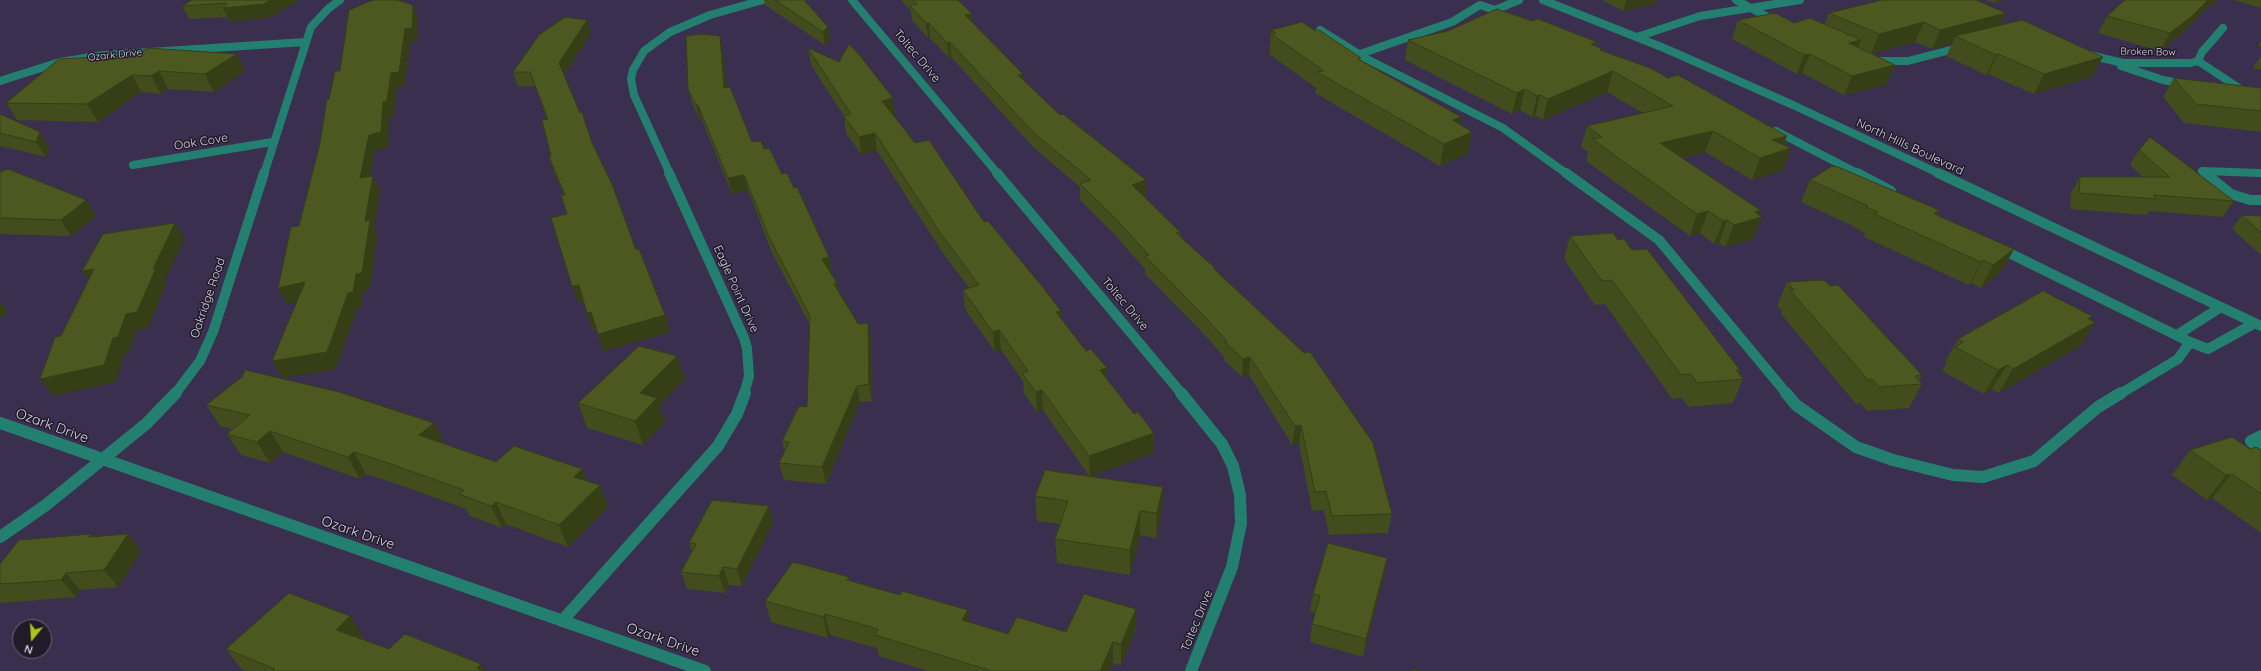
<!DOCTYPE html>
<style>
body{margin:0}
#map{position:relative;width:2261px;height:671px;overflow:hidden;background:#3b2f4f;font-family:Quicksand,sans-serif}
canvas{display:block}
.north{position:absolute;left:12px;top:619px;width:40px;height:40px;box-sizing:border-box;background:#201b29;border:1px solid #696374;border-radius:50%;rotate:198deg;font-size:11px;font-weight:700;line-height:16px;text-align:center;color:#d6d0e4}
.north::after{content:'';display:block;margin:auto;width:14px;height:18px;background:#aac717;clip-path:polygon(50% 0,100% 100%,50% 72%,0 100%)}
</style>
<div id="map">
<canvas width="2261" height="671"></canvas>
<div class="north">N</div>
</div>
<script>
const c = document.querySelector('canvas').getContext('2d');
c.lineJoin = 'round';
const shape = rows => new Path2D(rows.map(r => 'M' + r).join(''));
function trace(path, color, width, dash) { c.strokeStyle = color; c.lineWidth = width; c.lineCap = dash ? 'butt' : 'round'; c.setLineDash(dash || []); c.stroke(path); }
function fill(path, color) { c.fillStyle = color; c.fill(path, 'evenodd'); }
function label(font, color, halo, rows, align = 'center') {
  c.font = font + ' Quicksand,sans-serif'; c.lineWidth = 3; c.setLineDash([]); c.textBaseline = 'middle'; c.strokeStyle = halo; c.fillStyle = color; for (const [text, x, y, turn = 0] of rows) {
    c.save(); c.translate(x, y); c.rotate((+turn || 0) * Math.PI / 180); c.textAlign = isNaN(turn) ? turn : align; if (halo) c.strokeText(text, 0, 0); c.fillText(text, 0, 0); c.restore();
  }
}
trace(shape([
 [852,0,998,174],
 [1543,0,1664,48,1793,105,1940,174],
 [1736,0,1775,21],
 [1320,30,1365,58,1503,128,1567,174],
 [1637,37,1700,16,1800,0],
 [1360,54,1452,22,1480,5,1495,10,1519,0],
 [2089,55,2123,63,2191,63,2198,61,2202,52,2223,28],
 [1875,61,1908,61,1962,47],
 [2198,61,2242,90],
 [2121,66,2163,80,2184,84],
 [0,81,60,62,104,55,305,42],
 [1776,131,1859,174],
 [133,165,272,142],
 [264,174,311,27,329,8,340,0],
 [670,174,634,95,631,79,633,70,644,51,670,32,710,15,763,0],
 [2206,174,2202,171,2261,173]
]), '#238071', 8);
trace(shape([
 [669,173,744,338,747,348,749,376,744,394],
 [997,173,1182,394],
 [1566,173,1659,240,1787,394],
 [1857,173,1891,191],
 [1938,173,2261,326],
 [2205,173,2231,194,2250,200,2261,200],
 [1999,248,2190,342,2178,359,2120,394],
 [2177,335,2221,307],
 [2190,342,2208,349,2255,323],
 [175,394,200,361,213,332,264,173]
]), '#238071', 10);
trace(shape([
 [1181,393,1222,444,1233,466,1240,495,1241,523,1232,567,1191,671],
 [1786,393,1796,405,1856,447,1893,460,1953,475,1983,477,2034,461,2098,407,2121,393],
 [0,423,705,671],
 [2261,436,2251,441,2261,449],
 [0,537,46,505,146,424,176,393],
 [562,621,718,446,737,414,745,393]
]), '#238071', 12);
fill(shape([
 [192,0,299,0,271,17,230,22,227,17,189,19,182,6],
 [764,0,804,0,828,27,830,40,825,45,765,5],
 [901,0,958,0,972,23,1023,74,1023,80,1146,197,1145,198,1180,232,1180,236,1215,271,1392,514,1388,533,1329,535,1324,510,1312,511,1299,443,1292,445,1249,375,1242,377,1224,360,1224,357,1203,333,1145,274,1145,269,1114,234,1080,200,1080,187,1034,148,951,57,949,58,930,38,928,38,912,20,911,11],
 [1602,0,1659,0,1655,1,1654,4,1623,11],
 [1879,0,1976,0,2006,13,2000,25,2092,77,2034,94,1988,74,1986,75,1946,56,1952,44,1932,49,1915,42,1871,54,1895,65,1886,85,1844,95,1802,73,1797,74,1732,39,1738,20,1825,24,1829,13,1879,1],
 [1985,0,2003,0,1996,3],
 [2234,0,2261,0,2261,8],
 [2210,5,2181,34,2160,51,2098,33,2107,16],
 [587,20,591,33,564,76,636,250,665,315,670,332,603,351,596,329,593,330,583,301,578,303,564,195,554,172,549,157,551,156,547,119,535,86,518,87,513,72],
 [1532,21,1597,42,1595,46,1601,50,1783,145,1783,170,1752,180,1705,152,1682,158,1762,217,1753,239,1725,247,1719,243,1714,244,1700,233,1690,236,1586,161,1588,152,1581,147,1587,126,1643,113,1607,92,1543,120,1535,116,1532,117,1520,110,1512,114,1405,60,1408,40],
 [1271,30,1361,60,1460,124,1468,153,1440,166,1315,93,1316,88,1269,54],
 [2261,41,2261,47,2258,46],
 [808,48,895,116,894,116,915,143,984,222,1086,351,1107,368,1107,379,1154,453,1090,476,1162,512,1156,538,1140,535,1130,575,1057,563,1055,539,1060,524,1037,521,1035,496,1089,476,1043,410,1037,412,1024,393,1023,381,1001,350,995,352,965,309,963,290,969,288,943,253,877,151,861,154,846,133,844,116,811,65],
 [723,50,726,88,752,142,764,149,782,174,794,188,829,257,832,273,831,273,837,283,839,292,858,324,868,323,871,340,872,401,860,402,826,484,784,480,779,463,785,451,782,441,807,407,810,325,773,255,748,190,732,194,702,120,700,120,692,103,688,89],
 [237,54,245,71,214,92,168,89,161,94,141,92,98,122,17,120,6,103,59,59],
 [2261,56,2261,70,2253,68],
 [2174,78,2261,88,2261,132,2184,123,2163,97],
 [0,114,49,147,46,157,0,146],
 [2139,150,2234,201,2223,217,2150,211,2147,215,2070,209,2071,193,2080,177,2143,177,2130,165],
 [0,172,96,216,71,236,0,234],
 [1810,180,1939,210,1937,215,2014,249,2001,272,1981,288,1971,283,1969,285,1864,237,1865,233,1856,229,1857,228,1801,202],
 [2242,215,2261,216,2261,255,2232,229],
 [1570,236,1618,240,1632,250,1740,370,1739,373,1743,379,1733,403,1688,407,1682,398,1672,399,1605,304,1595,305,1564,259],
 [1787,282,1830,286,1922,375,1919,381,1922,384,1909,408,1867,411,1860,403,1856,404,1781,314,1782,311,1777,306],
 [2090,319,2095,322,2080,346,1999,393,1992,389,1984,394,1942,371,1947,363,1945,362,1958,339],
 [685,379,659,406,665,422,643,445,587,428,578,403],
 [206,405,444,444,496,462,587,481,600,485,608,507,568,547,506,524,502,528,470,516,466,509,397,484,366,474,360,479,283,452,270,463,241,455,227,434,232,429,220,426],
 [2250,449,2261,450,2261,533,2212,498,2207,500,2172,475,2190,450],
 [769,506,773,523,742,586,729,585,725,593,687,589,681,572,692,552,689,543],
 [91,534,93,537,141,551,118,587,80,590,76,597,0,603,0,564],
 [1387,558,1384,575,1363,657,1310,642,1312,624,1316,613,1310,611,1313,594],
 [849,577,850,581,969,622,1008,634,1066,632,1136,609,1136,630,1121,665,1113,663,1109,671,928,671,879,656,877,648,830,635,828,638,771,622,765,601],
 [363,636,360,638,389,649,485,671,247,671,241,669,226,649]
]), '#424c1c');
fill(shape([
 [271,0,299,0,271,17,230,22,223,8],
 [1626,0,1659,0,1655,1,1654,4,1623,11],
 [1997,0,2003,0,1996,3],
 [2208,0,2219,0,2210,5,2181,34,2160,51,2170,33],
 [413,5,418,18,417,42,410,43,405,86,397,87,394,116,390,117,388,148,375,150,367,194,360,178,369,135,383,102,391,73],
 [2006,13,1997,32,1955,36,1952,44,1932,49,1940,30],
 [972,14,973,29,965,15],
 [587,20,591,33,563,77,559,63],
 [1924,22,1915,42,1871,54,1879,34],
 [926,23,929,23,930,38,928,38],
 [828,27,830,40,825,45,823,32],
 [720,36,723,50,728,103,724,88],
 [1861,40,1854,58,1849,43],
 [950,42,951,57,949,58,947,43],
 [1597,42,1591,62,1591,44],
 [237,54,245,71,214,92,205,74],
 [1810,54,1802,73,1797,74,1804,55],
 [1998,54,1988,74,1986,75,1996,55],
 [2103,57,2092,77,2034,94,2044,74],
 [1895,65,1886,85,1844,95,1852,76],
 [159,71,168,89,161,94,151,76],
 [1613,71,1607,92,1543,120,1548,99],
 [1023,74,1024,89,1018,75],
 [132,75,141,92,98,122,87,104],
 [1525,89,1520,110,1512,114,1517,93],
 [1540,95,1535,116,1532,117,1537,96],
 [893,98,895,116,885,118,882,101],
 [696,105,698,105,702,120,700,120],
 [1461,117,1457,138,1472,132,1468,153,1440,166,1444,144,1453,120],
 [1713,131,1705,152,1653,165,1660,143],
 [40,132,49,147,46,157,36,142],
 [875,133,877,151,861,154,859,137],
 [1787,136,1781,152,1791,148,1783,170,1752,180,1760,158,1772,140],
 [744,175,748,190,732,194,728,178],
 [373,176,380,191,374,229,377,236,370,289,364,290,361,308,357,309,336,369,282,378,272,361,348,293,365,221],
 [1146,180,1146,197,1132,202,1132,185],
 [86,200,96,216,71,236,61,220],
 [1760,210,1757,218,1762,217,1753,239,1725,247,1734,225,1755,212],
 [1939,210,1928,232,1923,236,1934,214],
 [1708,211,1700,233,1690,236,1697,214],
 [1727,220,1719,243,1714,244,1723,221],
 [175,223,185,239,164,282,166,285,148,328,136,330,129,353,124,355,116,382,52,396,40,379,113,338,126,314,153,269],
 [2014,249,2001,272,1981,288,1993,265],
 [829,257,832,273,825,275,822,259],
 [1983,260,1971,283,1969,285,1981,262],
 [94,269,93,287,82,271],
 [305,282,314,299,287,304,278,288],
 [837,283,840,299,834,284],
 [579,285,584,301,578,303,572,286],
 [0,301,8,313,0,317],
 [1061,311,1062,330,1056,312],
 [591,312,597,328,593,330,587,313],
 [665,315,670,332,603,351,598,334],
 [2092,316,2084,328,2095,322,2080,346,1999,393,2013,369],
 [868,323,871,340,872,401,869,384],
 [999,330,1001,350,995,352,993,332],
 [677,356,685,379,659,406,665,422,643,445,635,421,640,393],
 [1250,357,1249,375,1242,377,1243,359],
 [2007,365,1992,389,1984,394,1998,370],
 [1107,368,1107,388,1100,370],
 [857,386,860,402,826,484,822,467],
 [1042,390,1043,410,1037,412,1036,392],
 [434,423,445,444,419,435],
 [1301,425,1299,443,1292,445,1295,426],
 [270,431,283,452,270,463,257,442],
 [1154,433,1154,453,1090,477,1089,456],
 [354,452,366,474,360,479,348,457],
 [582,469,591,491,574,477],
 [2232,474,2212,498,2207,500,2226,475],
 [600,485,608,507,568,547,559,525],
 [1163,487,1162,512,1156,538,1157,513],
 [496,502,506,524,502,528,491,506],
 [769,506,773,523,742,586,737,569],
 [1140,511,1140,535,1130,575,1130,550],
 [128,534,141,551,118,587,104,570],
 [1387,558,1384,575,1363,657,1366,639],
 [723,567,729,585,725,593,719,576],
 [66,573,80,590,76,597,61,580],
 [1136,609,1136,630,1121,665,1121,644],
 [968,610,970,631,962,620],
 [825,614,830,635,828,638,823,617],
 [350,616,363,636,349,649,336,630],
 [1113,642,1113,663,1109,671,1100,671],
 [481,664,485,671,477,668]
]), '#363e16');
const building = shape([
 [192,0,271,0,264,4,223,8,228,3,182,6,192,0],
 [373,0,397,0,413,5,412,28,405,29,399,72,391,73,387,101,383,102,381,132,369,135,360,178,373,176,365,221,370,220,362,273,356,274,353,292,348,293,327,352,272,361,305,282,278,288,291,227,299,226,320,143,327,99,329,99,335,71,340,71,349,10,373,0],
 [775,0,804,0,828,27,823,32,775,0],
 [913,0,958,0,972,14,965,15,1023,74,1018,75,1060,115,1063,114,1146,180,1132,185,1180,232,1176,233,1216,269,1214,269,1304,353,1310,352,1373,443,1392,514,1332,516,1326,491,1315,492,1301,425,1295,426,1250,357,1243,359,1225,342,1227,341,1204,316,1145,256,1149,255,1114,217,1080,184,1091,180,1033,132,950,42,947,43,929,23,926,23,910,6,917,4,913,0],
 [1882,0,1976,0,2006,13,1940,30,1924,22,1879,34,1829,13,1882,0],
 [2125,0,2208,0,2191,17,2170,33,2107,16,2125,0],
 [1497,9,1532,21,1538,19,1597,42,1591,44,1602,49,1600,50,1650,68,1668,78,1678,75,1787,136,1772,140,1791,148,1760,158,1713,131,1660,143,1760,210,1755,212,1762,217,1734,225,1727,220,1723,221,1708,211,1697,214,1592,139,1602,137,1587,126,1673,106,1613,71,1548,99,1540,95,1537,96,1525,89,1517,93,1408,40,1448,31,1497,9],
 [1775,13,1794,23,1810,18,1861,40,1849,43,1895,65,1852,76,1810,54,1804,55,1738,20,1775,13],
 [565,17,587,20,559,63,580,113,582,112,592,143,612,184,636,250,639,249,665,315,598,334,591,312,587,313,579,285,572,286,551,218,567,214,561,195,565,195,549,157,551,156,542,120,548,119,530,72,513,72,539,35,565,17],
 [2022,20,2103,57,2044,74,1998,54,1996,55,1955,36,2022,20],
 [1302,22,1314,30,1319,30,1361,58,1358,59,1461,117,1453,120,1472,132,1444,144,1317,72,1324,71,1271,34,1276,33,1271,30,1302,22],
 [702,34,720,36,724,88,730,87,752,142,761,141,764,149,769,148,782,174,787,173,794,188,797,187,829,257,822,259,837,283,834,284,858,324,868,323,869,384,857,386,822,467,779,463,789,442,782,441,799,406,807,407,810,316,770,239,744,175,728,178,698,105,696,105,688,89,686,36,702,34],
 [849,44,861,57,893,98,882,101,915,143,929,140,984,222,988,221,1045,290,1061,311,1056,312,1086,351,1091,349,1107,368,1100,370,1134,414,1138,412,1154,433,1089,456,1042,390,1036,392,1022,373,1028,371,999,330,993,332,963,290,979,285,941,234,875,133,859,137,844,116,851,114,808,48,839,62,849,44],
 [148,48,237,54,205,74,159,71,151,76,132,75,87,104,6,103,59,59,136,55,148,48],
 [2174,78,2261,88,2261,111,2196,104,2174,78],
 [0,114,40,132,36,142,0,133,0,114],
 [2150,137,2234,201,2153,195,2157,199,2079,193,2080,177,2170,177,2139,150,2150,137],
 [1832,166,1838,167,1939,210,1934,214,2014,249,1993,265,1983,260,1981,262,1874,214,1878,212,1866,207,1868,206,1810,180,1832,166],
 [8,169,86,200,61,220,0,218,0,172,8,169],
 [2242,215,2261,216,2261,233,2242,215],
 [175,223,153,269,156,268,137,312,126,314,118,337,113,338,104,365,40,379,55,337,61,336,94,269,82,271,103,234,175,223],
 [1613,233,1618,240,1624,239,1632,250,1647,249,1740,370,1736,370,1743,379,1697,383,1691,374,1681,375,1612,280,1602,281,1570,236,1613,233],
 [1824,280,1830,286,1838,285,1922,375,1915,376,1922,384,1879,387,1872,379,1868,380,1790,290,1794,290,1787,282,1824,280],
 [2043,291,2092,316,2088,319,2095,322,2013,369,2007,365,1998,370,1955,347,1964,342,1958,339,2043,291],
 [639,346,677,356,640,393,657,398,635,421,578,403,639,346],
 [245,370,339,392,434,423,419,435,496,462,514,446,582,469,574,477,600,485,559,525,496,502,491,506,459,494,464,490,385,462,354,452,348,457,270,431,257,442,227,434,250,415,206,405,242,377,245,370],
 [2232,437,2250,449,2256,447,2261,450,2261,494,2232,474,2226,475,2190,450,2232,437],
 [1045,470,1163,487,1157,513,1140,511,1130,550,1055,539,1068,501,1035,496,1045,470],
 [712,500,769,506,737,569,723,567,719,576,681,572,696,544,689,543,712,500],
 [91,534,89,537,128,534,104,570,66,573,61,580,0,584,0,564,19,540,91,534],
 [1328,543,1387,558,1366,639,1312,624,1320,596,1313,594,1328,543],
 [793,562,849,577,847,580,900,595,902,591,968,610,962,620,1008,634,1017,617,1066,632,1084,594,1136,609,1121,644,1113,642,1100,671,992,671,875,635,878,629,825,614,823,617,765,601,793,562],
 [289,593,350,616,336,630,389,649,405,634,481,664,477,668,485,671,272,671,275,669,226,649,289,593],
 [1412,669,1420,671,1412,671,1412,669]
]);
fill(building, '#4d5820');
trace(building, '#363e16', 1);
label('10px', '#d6d0e4', '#201b29', [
 ["Broken Bow",2148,52,1],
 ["Ozark Drive",115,55,-6]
]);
label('12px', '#d6d0e4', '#201b29', [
 ["Toltec Drive",917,56,50],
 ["Oak Cove",201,142,-9],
 ["North Hills Boulevard",1910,147,25],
 ["Eagle Point Drive",736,289,66],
 ["Oakridge Road",208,298,-71],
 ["Toltec Drive",1125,304,50],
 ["Toltec Drive",1197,621,-68]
]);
label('14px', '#d6d0e4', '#201b29', [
 ["Ozark Drive",52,426,20],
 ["Ozark Drive",358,533,19],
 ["Ozark Drive",663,640,19]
]);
</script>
